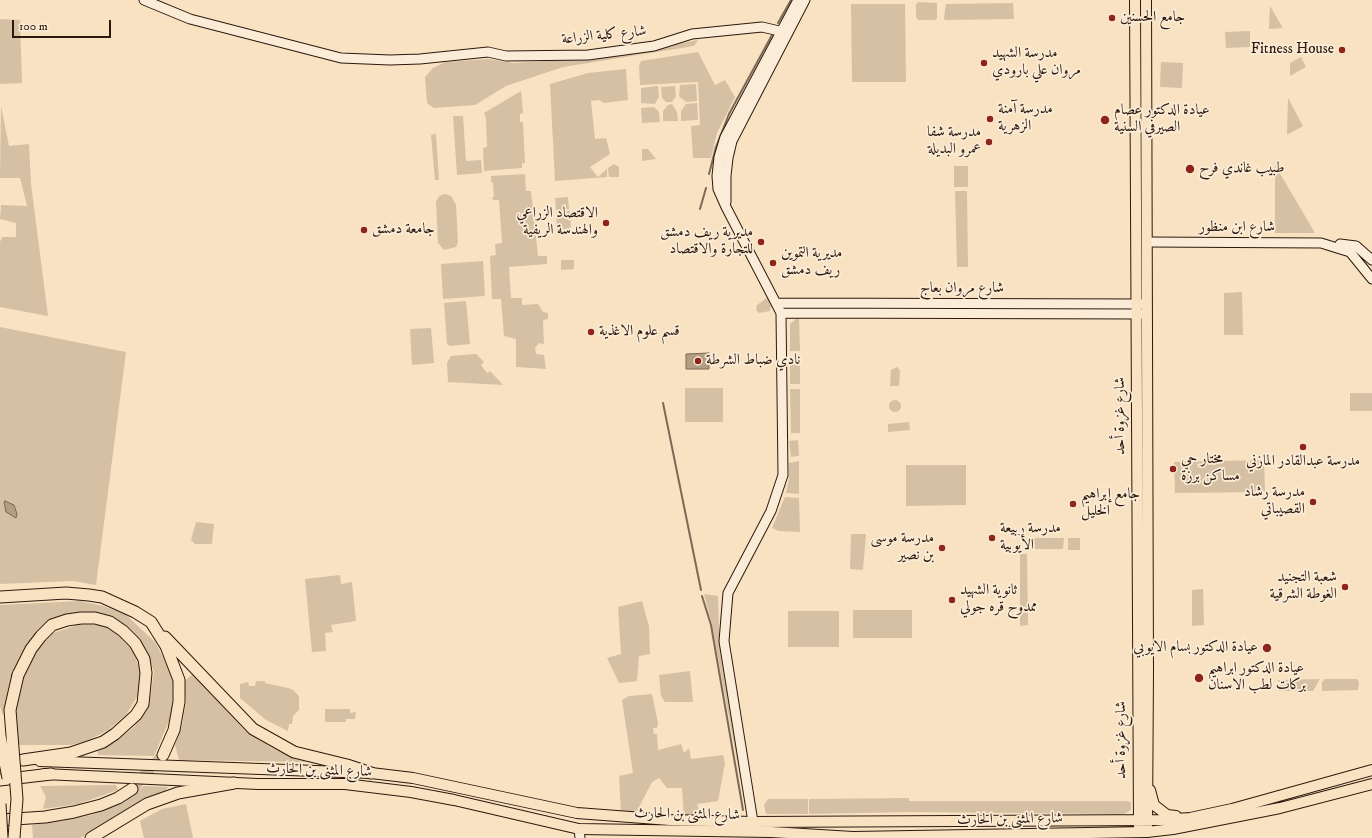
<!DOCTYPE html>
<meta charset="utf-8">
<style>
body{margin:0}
#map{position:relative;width:1372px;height:838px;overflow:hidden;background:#f8e2c1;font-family:"IM FELL DW Pica",serif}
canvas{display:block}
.scale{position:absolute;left:12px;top:20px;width:99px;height:18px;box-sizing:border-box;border:2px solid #2c190e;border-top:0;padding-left:5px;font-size:12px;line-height:14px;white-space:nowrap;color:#2c190e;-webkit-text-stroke:3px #faecd7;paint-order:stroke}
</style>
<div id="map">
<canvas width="1372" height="838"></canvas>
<div class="scale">100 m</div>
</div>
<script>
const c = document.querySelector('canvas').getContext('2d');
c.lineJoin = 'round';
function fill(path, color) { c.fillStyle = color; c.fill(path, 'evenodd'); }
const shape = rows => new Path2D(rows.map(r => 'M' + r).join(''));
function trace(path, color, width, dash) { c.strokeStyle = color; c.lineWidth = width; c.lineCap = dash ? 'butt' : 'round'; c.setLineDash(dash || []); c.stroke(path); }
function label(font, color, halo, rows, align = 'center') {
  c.font = font + ' "IM FELL DW Pica",Amiri,serif'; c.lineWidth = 3.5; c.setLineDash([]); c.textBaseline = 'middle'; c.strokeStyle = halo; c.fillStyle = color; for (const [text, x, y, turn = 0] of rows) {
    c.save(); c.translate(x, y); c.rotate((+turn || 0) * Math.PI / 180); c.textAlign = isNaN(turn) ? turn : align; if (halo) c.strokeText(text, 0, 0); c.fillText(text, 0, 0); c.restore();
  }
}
fill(shape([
 [919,2,937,3,937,18,935,20,918,20,916,17,916,4],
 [1013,3,1014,19,945,20,944,18,946,4],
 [851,4,905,4,906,82,852,82],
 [1270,6,1283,28,1269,29],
 [0,19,20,20,22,83,0,84],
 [1250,31,1250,47,1226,48,1225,32],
 [698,40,694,46,563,67,506,86,475,105,434,108,427,103,425,77,433,68,445,62,489,59,513,63,562,60,627,53],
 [698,52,715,85,725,80,735,97,717,133,711,158,693,158,691,126,700,125,698,82,640,85,639,66,641,61],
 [1301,57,1306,67,1290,76,1290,63],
 [1161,62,1183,63,1182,88,1160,87],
 [626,69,628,100,604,103,599,100,591,101,595,139,606,138,610,154,590,167,598,177,607,169,607,177,555,181,550,84,588,73],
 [696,84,697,101,686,102,679,96,680,85],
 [658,86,659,97,655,104,641,103,641,88],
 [675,86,676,96,672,102,666,102,662,98,661,87],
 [521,91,523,113,520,114,520,122,523,122,525,163,522,163,522,168,484,171,483,148,487,147,486,118,484,113],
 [1288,98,1303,126,1287,135],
 [697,103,698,120,681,121,681,111,686,104],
 [672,104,677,112,678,121,663,121,663,111,668,105],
 [1,106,9,146,29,144,31,184,48,316,0,307,0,242,2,237,16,237,16,223,0,219,1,205,27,206,20,178,0,178],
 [654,107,659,112,660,122,642,123,641,108],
 [453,116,463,116,466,161,481,160,482,173,457,175],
 [436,134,439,180,435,180,431,135],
 [642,149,648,149,656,159,642,161],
 [614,164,619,167,619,177,609,177,608,168],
 [1275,165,1315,233,1275,233],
 [954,166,968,166,968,187,954,187],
 [525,174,526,191,531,191,538,256,547,256,547,264,509,267,511,298,522,298,522,305,538,304,543,312,548,313,548,319,543,320,544,344,539,343,535,348,536,354,544,355,546,369,516,367,516,339,504,336,501,299,492,299,490,256,496,255,495,244,502,243,499,200,493,200,492,197,494,197,493,183,491,182,491,176],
 [955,191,967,191,968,267,957,267],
 [445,194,451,196,456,205,458,242,456,247,444,250,438,243,436,202,439,196],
 [568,197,569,209,556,210,555,198],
 [570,211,571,229,557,230,556,213],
 [561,260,574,260,574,269,561,270],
 [483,261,485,296,443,299,441,264],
 [1242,292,1243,335,1224,335,1224,293],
 [768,297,771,303,770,311,759,313,756,310,757,305],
 [466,301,470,344,450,346,447,344,444,303],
 [799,316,800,351,790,351,790,324],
 [0,327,126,352,96,585,73,581,0,584],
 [431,328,434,363,412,365,410,329],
 [476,354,484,362,481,365,487,373,490,371,503,385,448,382,447,363,451,356],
 [790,364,800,364,800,384,790,384],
 [897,367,900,370,899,386,890,386,891,370],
 [685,388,723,388,723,422,685,422],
 [790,389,800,389,800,433,791,433],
 [1350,393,1372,393,1372,411,1350,411],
 '889 406a6 6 0 1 1 12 0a6 6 0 1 1-12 0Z',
 [909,422,910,430,888,432,888,424],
 [798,440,799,456,791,457,789,441],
 [1264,460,1265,492,1175,493,1174,462],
 [799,461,799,494,786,493,789,479,789,463],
 [906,465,966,465,966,505,906,506],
 [785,497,799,498,800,532,779,531,772,528],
 [196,522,214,524,212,544,195,544,191,540],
 [851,534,866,534,863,570,850,569],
 [1032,538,1064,538,1063,549,1032,549],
 [1068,538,1080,538,1080,550,1068,550],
 [1020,554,1027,554,1028,625,1020,626],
 [340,575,341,584,352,582,356,621,331,625,333,632,325,633,326,651,312,652,305,579],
 [1203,589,1204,625,1192,626,1192,590],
 [704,594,718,596,719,632,747,807,746,810,712,625],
 [80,601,103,606,125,614,155,642,173,676,172,714,154,756,98,755,97,748,115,742,134,727,149,704,154,671,140,641,124,626,59,617,39,631,24,652,11,680,3,716,0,706,0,605],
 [642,601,649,626,650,654,639,656,637,681,619,683,607,658,621,654,618,607],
 [853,610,912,610,912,638,853,638],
 [788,611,839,611,839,647,788,647],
 [81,624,103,625,124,637,135,654,141,675,137,697,126,715,108,730,87,741,71,745,19,745,15,707,23,675,35,653,53,633],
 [690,671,693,702,665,702,661,696,659,675],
 [193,674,246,732,274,749,306,762,179,760,175,745,182,726,186,703,184,681],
 [1320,679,1313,691,1279,691,1278,680],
 [1325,679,1357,679,1359,682,1358,690,1322,691,1322,682],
 [256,681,265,681,265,683,288,688,293,690,299,696,299,710,293,716,292,724,289,724,288,731,266,720,240,698,240,684,248,682,249,686,255,686],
 [652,694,658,723,657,728,653,728,654,734,657,734,658,750,681,744,684,753,689,748,691,759,723,755,725,763,718,801,697,804,701,817,684,818,682,788,667,788,659,778,652,782,636,813,621,813,619,776,633,773,622,700,629,696],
 [325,709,350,709,350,713,356,712,355,719,346,719,346,722,325,722],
 [116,785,118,790,78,804,43,809,46,797,40,786],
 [144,786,168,787,165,791,80,838,33,838,32,825,91,815,121,803],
 [909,798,909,801,1125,801,1131,802,1131,810,1124,814,909,812,809,814,809,799],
 [768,799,808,799,808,814,766,814,764,805],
 [186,804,193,838,144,838,140,821,162,809]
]), '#d5c0a3');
const water = shape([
 [709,353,709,369,686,369,686,354,709,353],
 [5,501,14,505,17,514,16,518,6,512,4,502,5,501]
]);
fill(water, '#b39e84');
trace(water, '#7d6955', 1);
trace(shape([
 [778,23,791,0],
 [709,174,716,147,729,114,772,35],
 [700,209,706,188],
 [663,403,701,590],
 [702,596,711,625,743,810]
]), '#7d6955', 2);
trace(shape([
 [132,789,163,755]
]), '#cfba9d', 11, [11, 5.5]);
const secondary = shape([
 [144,0,190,19,341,58,390,60,420,59,488,52,506,56,588,55,654,46,692,34,762,27,788,33],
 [726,202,726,176,728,158,732,141,805,0],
 [1147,242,1321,243,1350,252,1372,279],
 [1340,244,1356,246,1372,260],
 [776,303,1144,304],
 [781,313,1144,314],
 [753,822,724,641,728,593,771,511,783,475,781,313,726,207,718,189,717,176,719,157,725,137,798,0],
 [579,829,580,838]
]);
const primary = shape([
 [1135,0,1139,826],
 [1146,0,1148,669,1147,826],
 [40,761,371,773,413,778,577,813,670,820,753,822,1162,820,1190,818,1232,809,1372,770],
 [44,774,258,784,345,784,411,792,454,800,579,829,771,832,853,837,1147,832,1173,829,1280,808,1372,784],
 [1150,790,1154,805,1167,815,1176,816]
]);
const highway = shape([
 [0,597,66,593,89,595,102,597,135,612,151,622,166,646,179,680,179,702,174,730,163,755],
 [165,637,253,729,294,752,347,765,371,773],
 [18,675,31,649,41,636,52,625,67,620,81,618,95,618,110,622,123,631,135,643,144,659,146,673,143,704,136,715,115,734,103,742,71,753,23,760],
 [0,780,51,774],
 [0,820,45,817,74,812,101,805,118,798,132,789],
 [91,838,147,804,178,793,234,783]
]);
trace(secondary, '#2c190e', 11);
trace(primary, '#2c190e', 12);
trace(highway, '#2c190e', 13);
trace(secondary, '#faecd7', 9);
trace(primary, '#f8e2c1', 10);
trace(highway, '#f8e2c1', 11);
const highwayBridge = shape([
 [0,736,8,778],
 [0,804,2,838],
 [14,838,17,799,10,710,18,675]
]);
trace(highwayBridge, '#2c190e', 13, []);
trace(highwayBridge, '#f8e2c1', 11);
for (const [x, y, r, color] of [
 [1112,18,4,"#8f2418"],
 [1342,50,4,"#8f2418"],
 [984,63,4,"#8f2418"],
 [990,119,4,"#8f2418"],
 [1105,120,5,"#8f2418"],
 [989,142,4,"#8f2418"],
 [1190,169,5,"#8f2418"],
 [606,223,4,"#8f2418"],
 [364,230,4,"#8f2418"],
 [761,242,4,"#8f2418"],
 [773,263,4,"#8f2418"],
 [591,332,4,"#8f2418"],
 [698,361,4,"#8f2418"],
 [1303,447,4,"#8f2418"],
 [1173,469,4,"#8f2418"],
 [1313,502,4,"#8f2418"],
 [1073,504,4,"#8f2418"],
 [992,538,4,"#8f2418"],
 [942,548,4,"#8f2418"],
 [1345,587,4,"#8f2418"],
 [952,600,4,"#8f2418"],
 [1267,648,5,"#8f2418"],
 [1199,678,5,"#8f2418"]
]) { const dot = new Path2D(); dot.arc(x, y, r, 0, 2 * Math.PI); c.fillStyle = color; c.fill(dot); trace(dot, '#faecd7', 1.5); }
label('15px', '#2c190e', '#faecd7', [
 ["جامع الحسنين",1120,18],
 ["Fitness House",1334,50,"right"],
 ["مدرسة الشهيد",992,54],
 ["مروان علي بارودي",992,71],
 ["مدرسة آمنة",998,110],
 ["الزهرية",998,127],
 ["عيادة الدكتور عصام",1114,111],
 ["الصيرفي السنية",1114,128],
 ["مدرسة شفا",981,133,"right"],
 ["عمرو البديلة",981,150,"right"],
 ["طبيب غاندي فرح",1199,169],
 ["الاقتصاد الزراعي",598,214,"right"],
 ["والهندسة الريفية",598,231,"right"],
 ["جامعة دمشق",372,230],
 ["مديرية ريف دمشق",753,233,"right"],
 ["للتجارة والاقتصاد",753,250,"right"],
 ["مديرية التموين",781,254],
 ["ريف دمشق",781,271],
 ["قسم علوم الاغذية",599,332],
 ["نادي ضباط الشرطة",706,361],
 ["مختار حي",1181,460],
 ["مساكن برزة",1181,477],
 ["مدرسة عبدالقادر المازني",1303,462,"center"],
 ["مدرسة رشاد",1305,493,"right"],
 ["القصيباتي",1305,510,"right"],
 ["جامع إبراهيم",1081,495],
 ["الخليل",1081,512],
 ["مدرسة ربيعة",1000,529],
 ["الأيوبية",1000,546],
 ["مدرسة موسى",934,539,"right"],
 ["بن نصير",934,556,"right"],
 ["شعبة التجنيد",1337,578,"right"],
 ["الغوطة الشرقية",1337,595,"right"],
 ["ثانوية الشهيد",960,591],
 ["ممدوح قره جولي",960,608],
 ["عيادة الدكتور بسام الايوبي",1258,648,"right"],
 ["عيادة الدكتور ابراهيم",1208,669],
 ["بركات لطب الاسنان",1208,686]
], 'left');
label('15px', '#2c190e', '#faecd7', [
 ["شارع كلية الزراعة",604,36,-6],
 ["شارع ابن منظور",1237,228],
 ["شارع مروان بعاج",962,289],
 ["شارع غزوة أحد",1121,416,-90],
 ["شارع غزوة أحد",1122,740,-90],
 ["شارع المثنى بن الحارث",319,771,2],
 ["شارع المثنى بن الحارث",687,815,1],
 ["شارع المثنى بن الحارث",1010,820,-1]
]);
</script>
